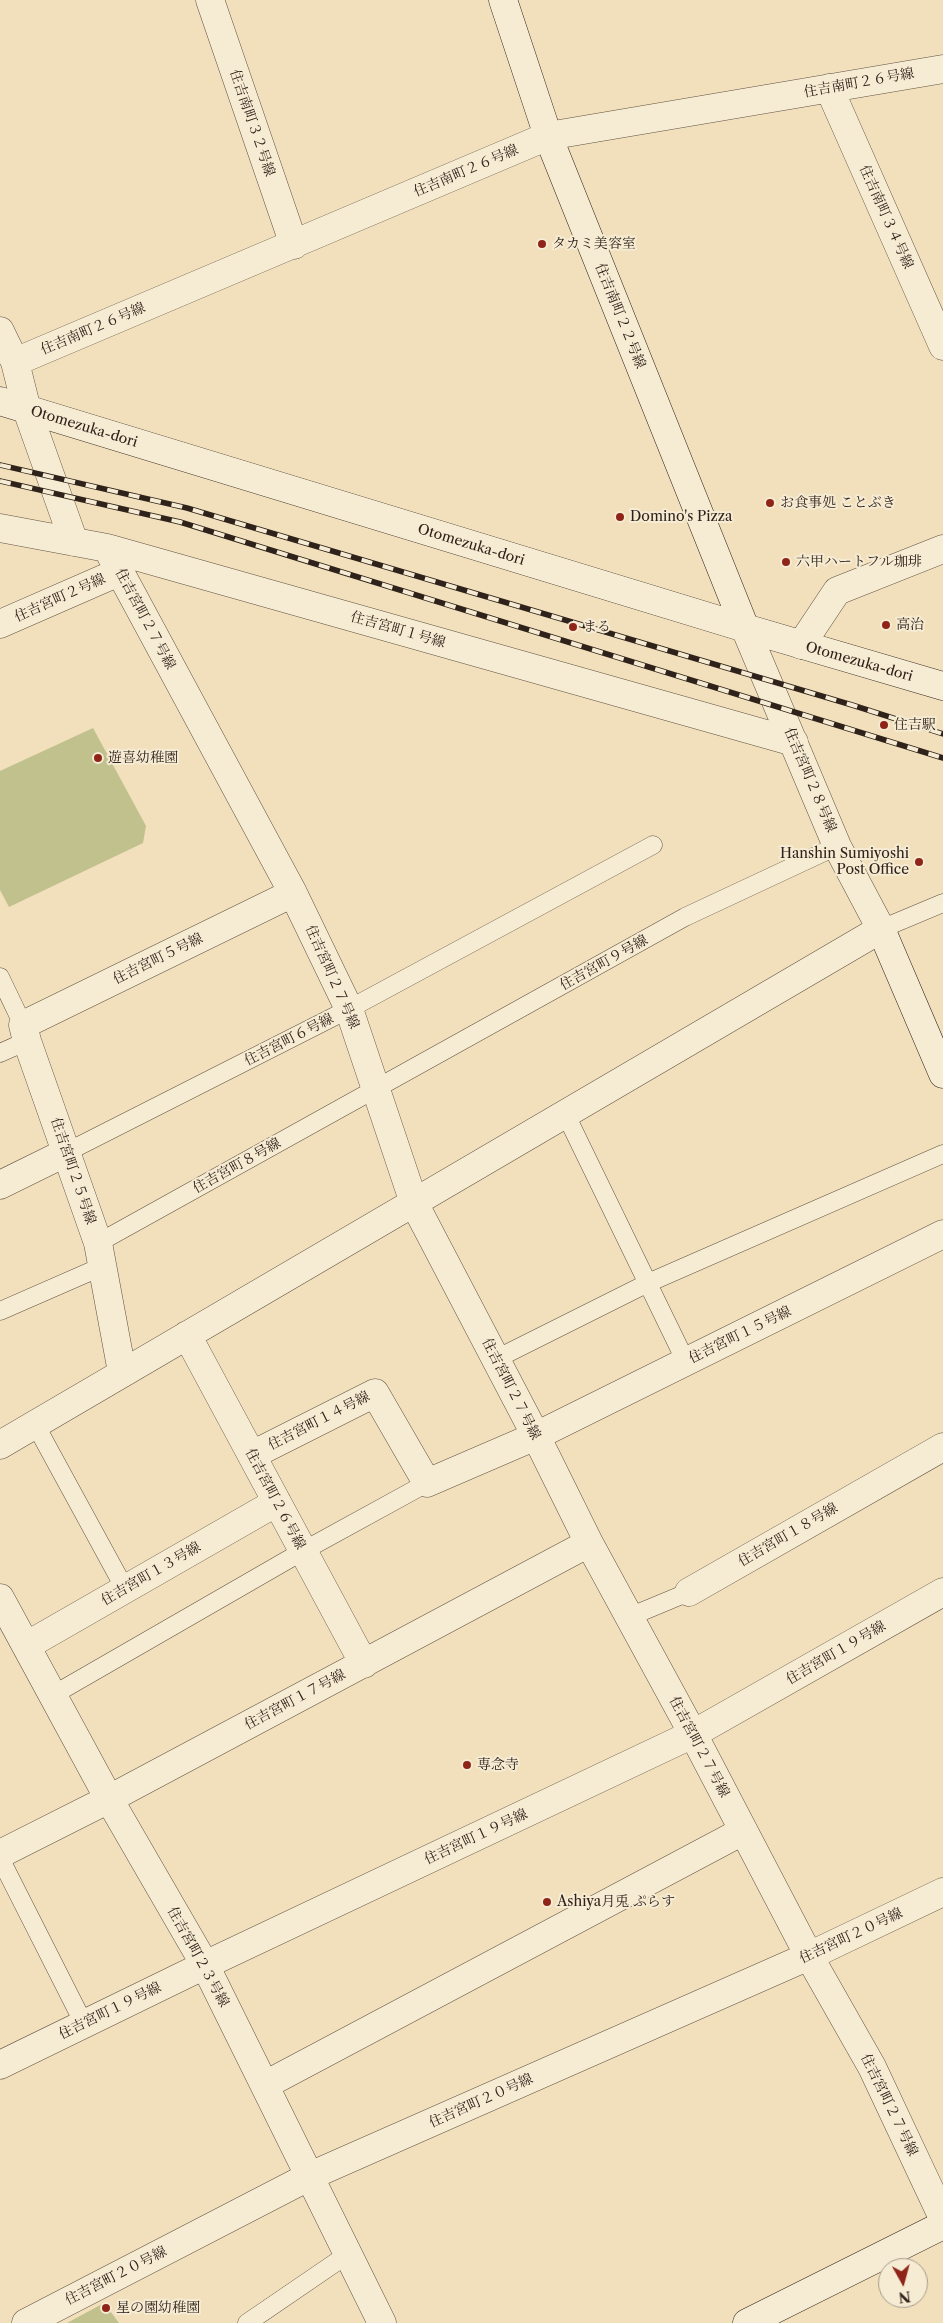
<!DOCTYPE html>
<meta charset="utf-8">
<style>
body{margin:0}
#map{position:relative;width:943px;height:2323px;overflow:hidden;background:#f1e0bb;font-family:"Libre Caslon Text",serif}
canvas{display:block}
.north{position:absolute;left:878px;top:2258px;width:50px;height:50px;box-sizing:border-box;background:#f6ebd3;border:1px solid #a69b89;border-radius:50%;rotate:173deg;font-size:14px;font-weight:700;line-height:20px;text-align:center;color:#2f221a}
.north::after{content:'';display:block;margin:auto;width:18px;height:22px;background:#8f2418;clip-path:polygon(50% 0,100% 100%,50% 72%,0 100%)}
</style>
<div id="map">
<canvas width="943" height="2323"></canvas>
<div class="north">N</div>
</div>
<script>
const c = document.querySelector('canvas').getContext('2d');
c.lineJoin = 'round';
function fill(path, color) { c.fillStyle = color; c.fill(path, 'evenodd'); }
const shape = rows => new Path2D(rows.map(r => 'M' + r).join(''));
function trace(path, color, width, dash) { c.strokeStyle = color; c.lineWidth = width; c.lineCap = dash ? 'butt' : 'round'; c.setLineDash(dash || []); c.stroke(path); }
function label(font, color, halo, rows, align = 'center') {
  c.font = font + ' "Libre Caslon Text","Noto Serif JP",serif'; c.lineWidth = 4; c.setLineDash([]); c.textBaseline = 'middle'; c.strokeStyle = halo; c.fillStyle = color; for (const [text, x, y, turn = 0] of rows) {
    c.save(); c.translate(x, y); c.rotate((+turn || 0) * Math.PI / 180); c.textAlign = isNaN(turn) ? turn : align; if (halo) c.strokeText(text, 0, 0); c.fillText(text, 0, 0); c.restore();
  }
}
fill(shape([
 [93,728,146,826,143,843,9,907,0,890,0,771],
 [104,2303,119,2323,67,2323]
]), '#c0c18c');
const lane = shape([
 [881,929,943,903],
 [0,977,23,1025],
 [0,1053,27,1041],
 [565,1113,686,1362],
 [67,1152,349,1009,653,845],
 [98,1243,685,917,837,846],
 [0,1311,103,1266],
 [496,1359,648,1283,943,1154],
 [35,1424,125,1589],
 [629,1617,689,1592],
 [53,1695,303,1551,427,1483],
 [0,1858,84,2024],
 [247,2323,348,2254]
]);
const street = shape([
 [210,0,294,245],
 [829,88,943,346],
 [0,331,15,362,27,410,74,542],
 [15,362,548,136,943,69],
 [0,528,107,548,794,742],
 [107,548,293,893,349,1009,414,1203,536,1436,589,1543,693,1734,809,1956,872,2067,943,2218],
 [0,624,119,572],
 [801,645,837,591,943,549],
 [0,1185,67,1152],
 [187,1335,364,1664],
 [122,1372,98,1243,27,1041,23,1025,293,893],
 [0,1445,881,929,837,846,745,628],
 [252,1455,375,1393,427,1483,536,1436,943,1234],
 [689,1592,943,1447],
 [0,1598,109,1799,205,1965,382,2323],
 [26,1646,277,1502],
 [0,1854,109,1799,589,1543],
 [0,2065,205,1965,693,1734,943,1592],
 [265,2085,743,1831],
 [26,2323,310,2176,809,1956,943,1892]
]);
const secondary = shape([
 [503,0,548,136,745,628],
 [0,401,745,628,943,686],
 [881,929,943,1074],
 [747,2323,943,2225]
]);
trace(lane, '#605242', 19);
trace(street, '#605242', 29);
trace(secondary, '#2f221a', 29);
trace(lane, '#f6ebd3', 18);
trace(street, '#f6ebd3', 28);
trace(secondary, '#f6ebd3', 28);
const rail = shape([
 [0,465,187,508,852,705,943,734],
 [0,481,180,522,943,758]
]);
trace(rail, '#2f221a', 5.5);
trace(rail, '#f6ebd3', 4, [11]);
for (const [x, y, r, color] of [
 [542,244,5,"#8f2418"],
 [770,503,5,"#8f2418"],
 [620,517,5,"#8f2418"],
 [786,562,5,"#8f2418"],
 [886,625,5,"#8f2418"],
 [573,627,5,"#8f2418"],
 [884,725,5,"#8f2418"],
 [98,758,5,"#8f2418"],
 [919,862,5,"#8f2418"],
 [467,1765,5,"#8f2418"],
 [547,1902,5,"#8f2418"],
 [106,2308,5,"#8f2418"]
]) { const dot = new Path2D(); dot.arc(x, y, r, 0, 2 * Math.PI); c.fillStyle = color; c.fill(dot); trace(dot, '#f6ebd3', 2); }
label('14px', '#2f221a', '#f6ebd3', [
 ["住吉南町２６号線",859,83,-10],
 ["住吉南町３２号線",252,123,71],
 ["住吉南町２６号線",466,171,-23],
 ["住吉南町３４号線",886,217,66],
 ["住吉南町２２号線",620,316,68],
 ["住吉南町２６号線",93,329,-23],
 ["Otomezuka-dori",84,427,17],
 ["Otomezuka-dori",471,545,17],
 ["住吉宮町２号線",60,598,-24],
 ["住吉宮町２７号線",145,619,62],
 ["住吉宮町１号線",398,630,16],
 ["Otomezuka-dori",859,662,16],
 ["住吉宮町２８号線",810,780,67],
 ["住吉宮町５号線",158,959,-26],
 ["住吉宮町９号線",604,963,-29],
 ["住吉宮町２７号線",332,977,66],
 ["住吉宮町６号線",289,1040,-27],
 ["住吉宮町８号線",237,1166,-29],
 ["住吉宮町２５号線",73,1171,71],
 ["住吉宮町１５号線",740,1335,-26],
 ["住吉宮町２７号線",511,1389,63],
 ["住吉宮町１４号線",319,1421,-27],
 ["住吉宮町２６号線",275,1499,62],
 ["住吉宮町１８号線",788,1535,-30],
 ["住吉宮町１３号線",151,1574,-30],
 ["住吉宮町１９号線",836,1653,-30],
 ["住吉宮町１７号線",295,1700,-28],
 ["住吉宮町２７号線",699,1747,62],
 ["住吉宮町１９号線",476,1837,-25],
 ["住吉宮町２０号線",851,1936,-25],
 ["住吉宮町２３号線",198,1957,61],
 ["住吉宮町１９号線",110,2011,-26],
 ["住吉宮町２０号線",481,2101,-24],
 ["住吉宮町２７号線",889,2105,64],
 ["住吉宮町２０号線",116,2276,-27]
]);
label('14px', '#2f221a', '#f6ebd3', [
 ["タカミ美容室",552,244],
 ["お食事処 ことぶき",780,503],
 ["Domino's Pizza",630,517],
 ["六甲ハートフル珈琲",796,562],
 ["高治",896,625],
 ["まる",583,627],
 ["住吉駅",894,725],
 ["遊喜幼稚園",108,758],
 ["Hanshin Sumiyoshi",909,854,"right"],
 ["Post Office",909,870,"right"],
 ["専念寺",477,1765],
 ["Ashiya月兎 ぷらす",557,1902],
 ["星の園幼稚園",116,2308]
], 'left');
</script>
